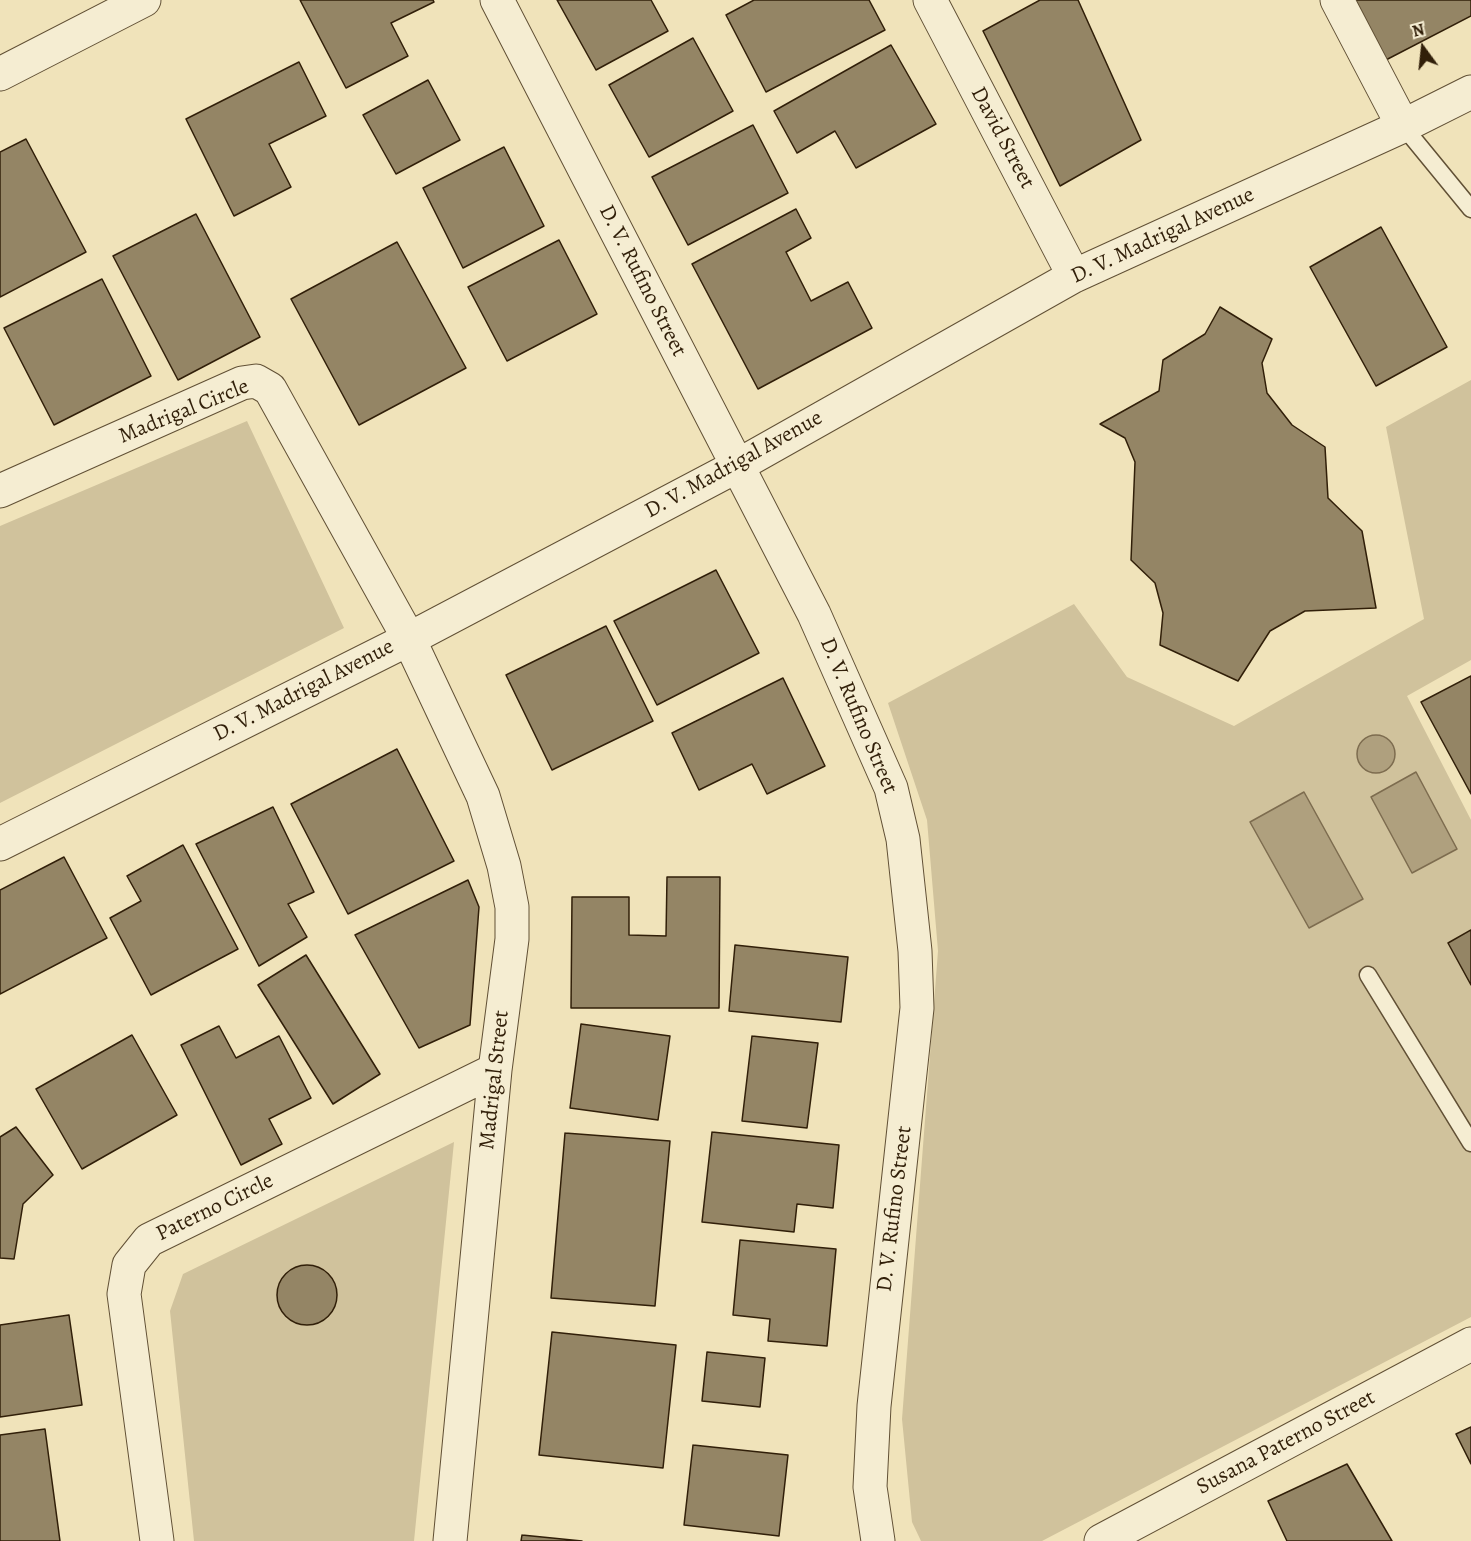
<!DOCTYPE html>
<style>
body{margin:0}
#map{position:relative;width:1471px;height:1541px;overflow:hidden;background:#f0e3ba;font-family:Alegreya,serif}
canvas{display:block}
.north{position:absolute;left:1393px;top:18px;width:60px;height:60px;-webkit-text-stroke:4px #f5edd2;paint-order:stroke;rotate:345deg;font-size:16px;font-weight:700;line-height:24px;text-align:center;color:#311f09}
.north::after{content:'';display:block;margin:auto;width:21px;height:27px;background:#311f09;clip-path:polygon(50% 0,100% 100%,50% 72%,0 100%)}
</style>
<div id="map">
<canvas width="1471" height="1541"></canvas>
<div class="north">N</div>
</div>
<script>
const c = document.querySelector('canvas').getContext('2d');
c.lineJoin = 'round';
function fill(path, color) { c.fillStyle = color; c.fill(path, 'evenodd'); }
const shape = rows => new Path2D(rows.map(r => 'M' + r).join(''));
function trace(path, color, width, dash) { c.strokeStyle = color; c.lineWidth = width; c.lineCap = dash ? 'butt' : 'round'; c.setLineDash(dash || []); c.stroke(path); }
function label(font, color, halo, rows, align = 'center') {
  c.font = font + ' Alegreya,serif'; c.lineWidth = 6; c.setLineDash([]); c.textBaseline = 'middle'; c.strokeStyle = halo; c.fillStyle = color; for (const [text, x, y, turn = 0] of rows) {
    c.save(); c.translate(x, y); c.rotate((+turn || 0) * Math.PI / 180); c.textAlign = isNaN(turn) ? turn : align; if (halo) c.strokeText(text, 0, 0); c.fillText(text, 0, 0); c.restore();
  }
}
fill(shape([
 [1471,380,1471,660,1407,696,1471,820,1471,1317,1042,1541,921,1541,912,1522,902,1419,938,951,927,820,888,703,1074,604,1127,677,1234,726,1424,619,1386,427],
 [247,421,344,628,0,803,0,526],
 [454,1142,414,1541,194,1541,170,1311,183,1274]
]), '#d0c29c');
const water = shape([
 '1357 754a19 19 0 1 1 38 0a19 19 0 1 1-38 0Z',
 [1416,772,1457,849,1412,873,1371,797,1416,772],
 [1304,792,1363,899,1309,928,1250,822,1304,792]
]);
fill(water, '#afa07e');
trace(water, '#7d6c4f', 1.5);
const building = shape([
 [300,0,433,0,434,2,391,23,408,56,346,88,300,0],
 [557,0,651,0,668,31,596,70,557,0],
 [754,0,869,0,885,30,766,92,726,15,754,0],
 [1040,0,1078,0,1141,140,1060,186,983,31,1040,0],
 [1349,0,1471,0,1471,16,1382,62,1349,0],
 [693,38,733,111,649,157,609,85,693,38],
 [891,45,936,124,856,168,835,131,797,153,774,111,891,45],
 [299,62,326,116,269,144,291,187,234,216,186,119,299,62],
 [428,80,460,140,396,174,363,115,428,80],
 [753,125,788,193,688,245,652,177,753,125],
 [26,139,86,252,0,297,0,152,26,139],
 [504,147,544,226,463,268,423,188,504,147],
 [796,209,811,238,786,252,811,301,848,282,872,328,758,389,692,264,796,209],
 [196,214,260,337,178,380,113,256,196,214],
 [1381,227,1447,347,1376,386,1310,267,1381,227],
 [559,240,597,314,507,361,468,287,559,240],
 [397,242,466,368,359,425,291,299,397,242],
 [102,279,151,376,54,425,4,328,102,279],
 [1220,307,1272,339,1262,363,1267,393,1292,425,1325,447,1328,498,1362,531,1376,608,1305,611,1270,631,1238,681,1160,645,1163,613,1155,583,1131,560,1135,462,1125,438,1100,424,1159,391,1163,360,1205,334,1220,307],
 [716,570,759,653,657,705,614,621,716,570],
 [606,626,653,721,552,770,506,675,606,626],
 [1471,676,1471,794,1421,702,1471,676],
 [783,678,825,766,767,794,752,764,699,790,672,733,783,678],
 [397,749,454,861,348,914,291,804,397,749],
 [273,807,314,892,288,904,307,937,259,966,196,844,273,807],
 [183,845,238,949,151,995,110,918,141,901,127,876,183,845],
 [64,857,107,938,0,994,0,890,64,857],
 [667,877,720,877,719,1008,571,1008,572,897,629,897,629,935,666,936,667,877],
 [468,880,479,907,470,1025,419,1048,355,935,468,880],
 [1471,930,1471,985,1448,943,1471,930],
 [735,945,848,957,841,1022,729,1011,735,945],
 [306,955,380,1074,333,1104,258,985,306,955],
 [581,1024,670,1036,658,1120,570,1108,581,1024],
 [219,1026,236,1058,279,1036,311,1098,269,1119,282,1144,241,1165,181,1045,219,1026],
 [132,1035,177,1115,82,1169,36,1089,132,1035],
 [752,1036,818,1043,807,1128,742,1121,752,1036],
 [16,1127,53,1175,23,1204,14,1259,0,1258,0,1137,16,1127],
 [712,1132,839,1145,833,1208,797,1204,794,1232,702,1222,712,1132],
 [565,1133,670,1141,655,1306,551,1298,565,1133],
 [740,1240,836,1249,827,1346,768,1341,770,1319,733,1315,740,1240],
 '277 1295a30 30 0 1 1 60 0a30 30 0 1 1-60 0Z',
 [69,1315,82,1405,0,1417,0,1325,69,1315],
 [552,1332,676,1345,663,1468,539,1455,552,1332],
 [707,1352,765,1358,760,1407,702,1401,707,1352],
 [1471,1427,1471,1464,1456,1434,1471,1427],
 [45,1429,60,1541,0,1541,0,1435,45,1429],
 [693,1445,788,1455,779,1536,684,1525,693,1445],
 [1347,1464,1392,1541,1287,1541,1268,1501,1347,1464],
 [522,1535,582,1541,521,1541,522,1535]
]);
fill(building, '#948565');
trace(building, '#311f09', 1.5);
const lane = shape([
 [1403,126,1471,209],
 [1368,975,1471,1143]
]);
const street = shape([
 [497,0,814,614,891,788,903,839,915,951,917,1008,874,1406,870,1487,878,1541],
 [930,0,1074,276],
 [1337,0,1403,126],
 [0,74,144,0],
 [0,491,242,383,256,381,270,389,409,639,483,796,504,866,512,907,512,939,495,1070,450,1541],
 [0,844,409,639,737,466,1074,276,1403,126,1471,92],
 [157,1541,124,1294,129,1265,149,1240,495,1070],
 [1101,1541,1471,1344]
]);
trace(lane, '#615035', 19);
trace(street, '#615035', 35);
trace(lane, '#f5edd2', 16);
trace(street, '#f5edd2', 33);
label('22px', '#311f09', '#f5edd2', [
 ["David Street",1002,138,62],
 ["D. V. Madrigal Avenue",1163,236,-25],
 ["D. V. Rufino Street",642,281,63],
 ["Madrigal Circle",184,412,-22],
 ["D. V. Madrigal Avenue",734,465,-29],
 ["D. V. Madrigal Avenue",304,691,-27],
 ["D. V. Rufino Street",858,716,67],
 ["Madrigal Street",495,1080,-84],
 ["Paterno Circle",215,1208,-26],
 ["D. V. Rufino Street",895,1209,-83],
 ["Susana Paterno Street",1286,1443,-28]
]);
</script>
